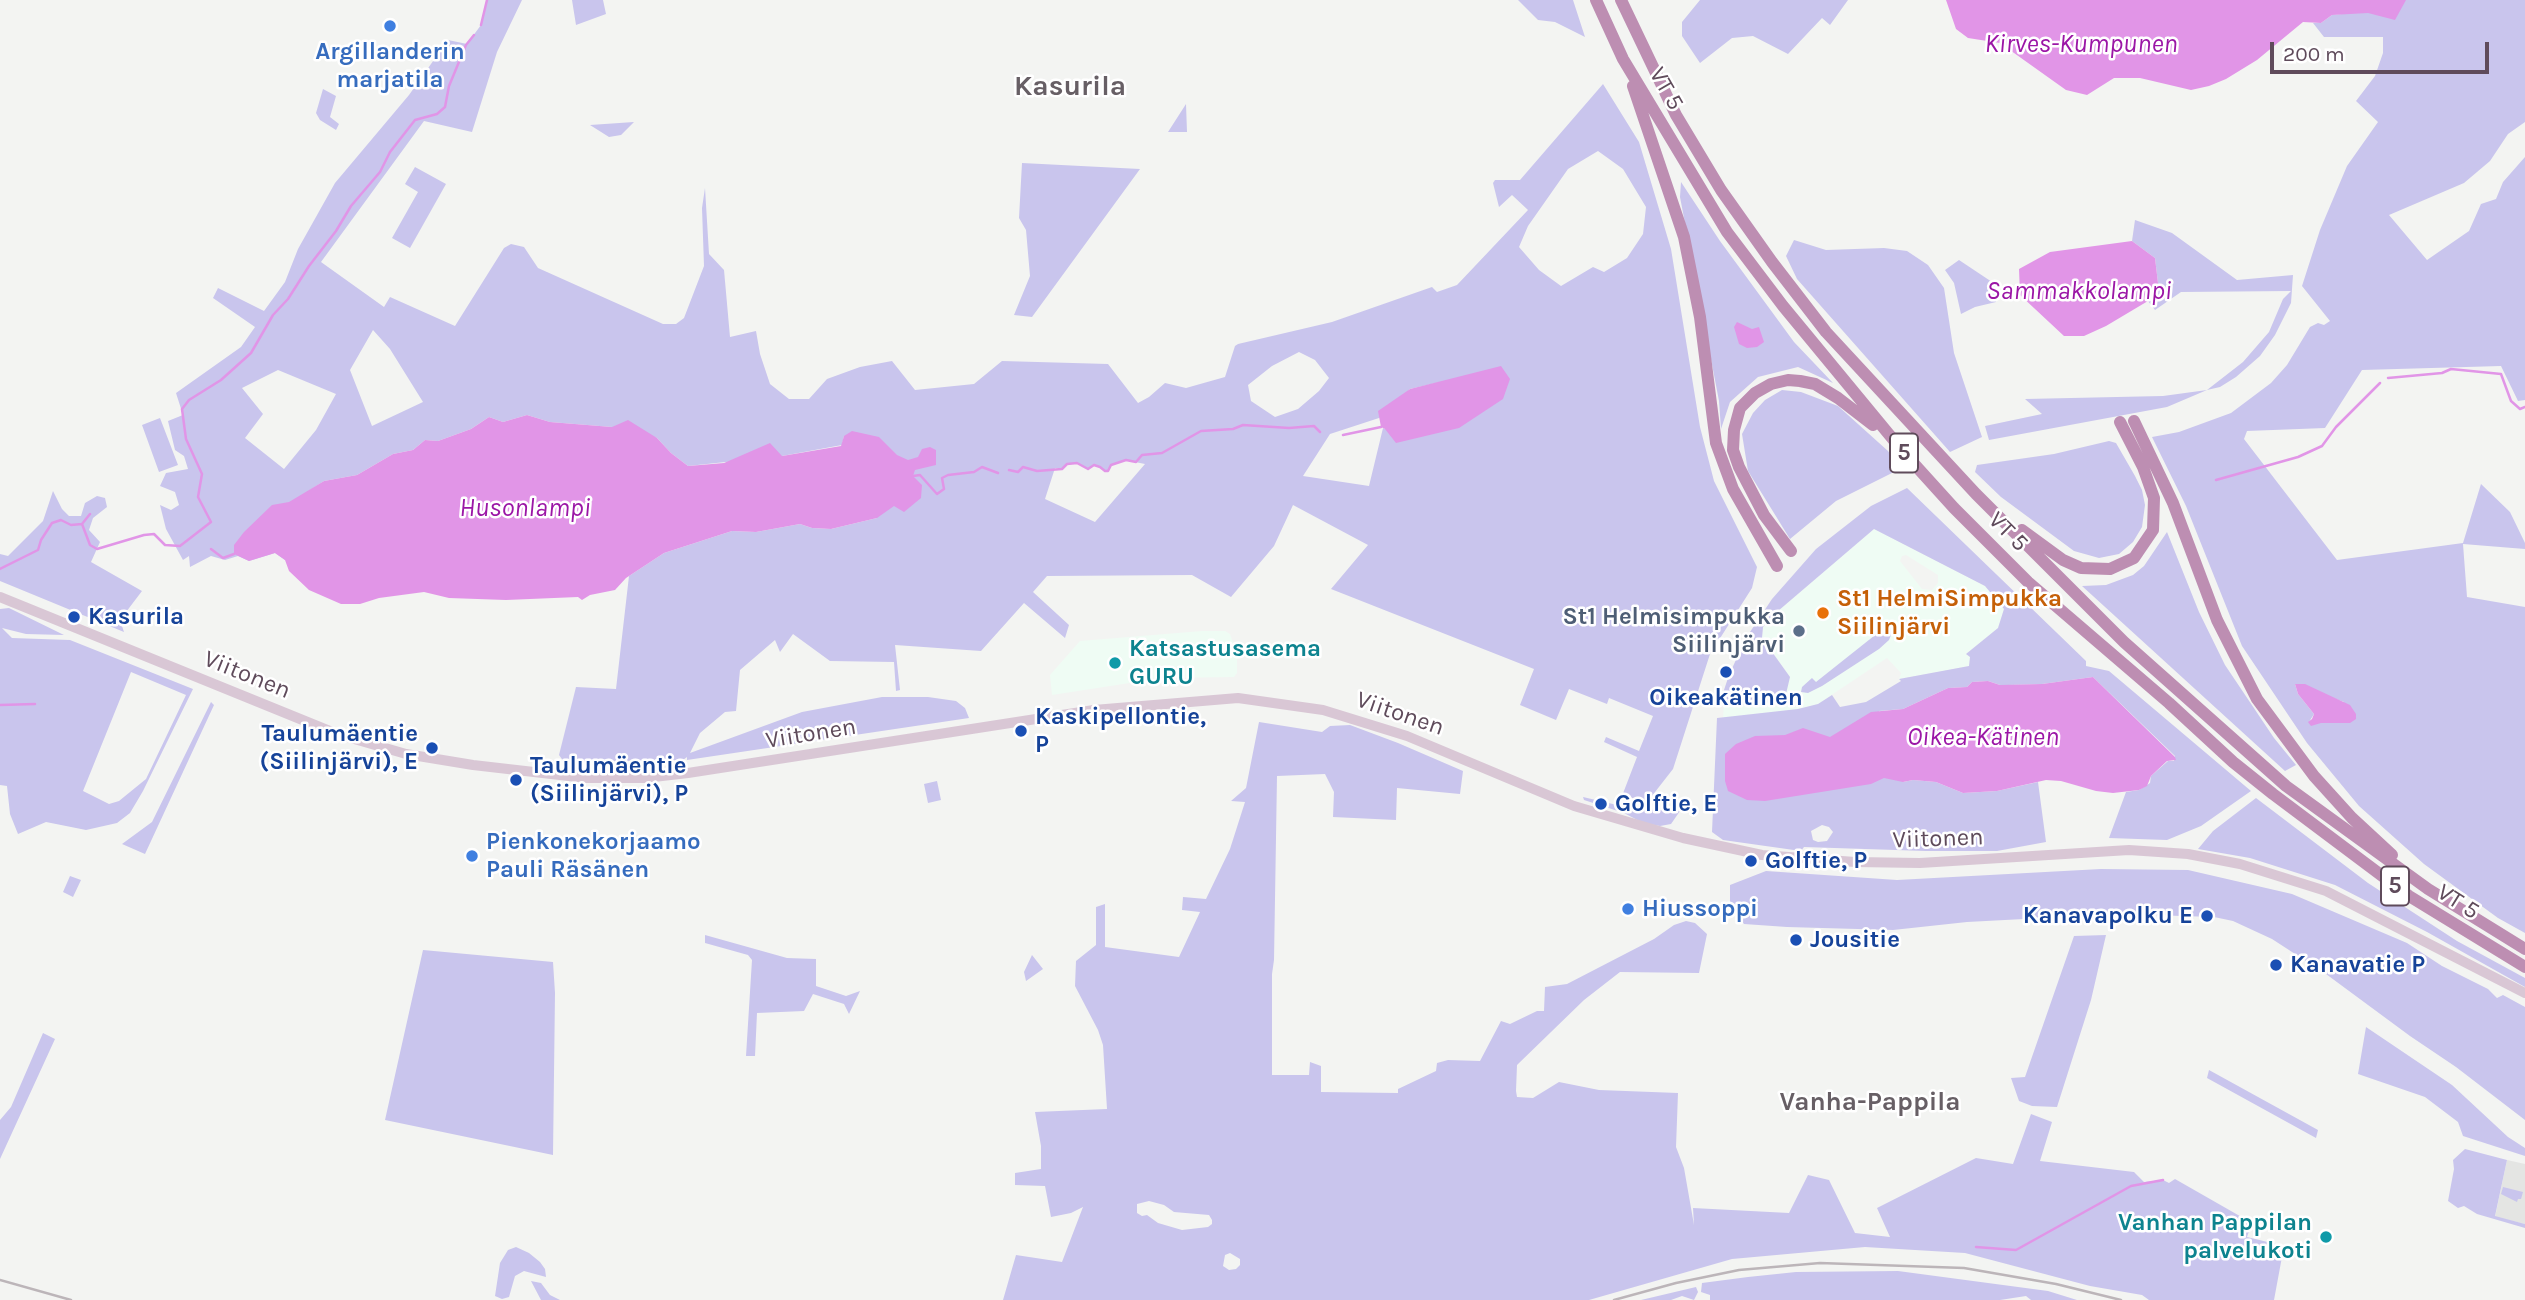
<!DOCTYPE html>
<meta charset="utf-8">
<style>
body{margin:0}
#map{position:relative;width:2525px;height:1300px;overflow:hidden;background:#f3f4f2;font-family:Karla,sans-serif}
canvas{display:block}
.scale{position:absolute;left:2270px;top:42px;width:219px;height:32px;box-sizing:border-box;border:4px solid #5f4b5b;border-top:0;padding-left:9px;font-size:21px;line-height:24px;white-space:nowrap;color:#5f4b5b;-webkit-text-stroke:5px #fff;paint-order:stroke}
</style>
<div id="map">
<canvas width="2525" height="1300"></canvas>
<div class="scale">200 m</div>
</div>
<script>
const c = document.querySelector('canvas').getContext('2d');
c.lineJoin = 'round';
function fill(path, color) { c.fillStyle = color; c.fill(path, 'evenodd'); }
const shape = rows => new Path2D(rows.map(r => 'M' + r).join(''));
function trace(path, color, width, dash) { c.strokeStyle = color; c.lineWidth = width; c.lineCap = dash ? 'butt' : 'round'; c.setLineDash(dash || []); c.stroke(path); }
function label(font, color, halo, rows, align = 'center') {
  c.font = font + ' Karla,sans-serif'; c.lineWidth = 5; c.setLineDash([]); c.textBaseline = 'middle'; c.strokeStyle = halo; c.fillStyle = color; for (const [text, x, y, turn = 0] of rows) {
    c.save(); c.translate(x, y); c.rotate((+turn || 0) * Math.PI / 180); c.textAlign = isNaN(turn) ? turn : align; if (halo) c.strokeText(text, 0, 0); c.fillText(text, 0, 0); c.restore();
  }
}
fill(shape([
 [1874,529,1985,586,2004,609,1998,628,1966,654,1970,657,1969,666,1899,679,1901,673,1887,658,1818,704,1798,709,1723,718,1724,704,1730,706,1780,701,1790,677,1762,637,1763,628,1771,617],
 [1906,555,1938,575,1938,583,1932,590,1922,589,1900,561,1902,556],
 [1202,631,1225,631,1230,634,1237,654,1237,673,1234,677,1162,678,1052,695,1050,675,1080,641]
]), '#effcf4');
fill(shape([
 [2507,1160,2525,1164,2525,1224,2495,1217]
]), '#e4e5e3');
fill(shape([
 [487,0,522,0,497,52,472,132,424,121,321,262,384,307,390,297,455,326,504,248,511,244,524,247,538,268,663,324,676,324,684,318,704,266,702,208,705,188,709,254,724,270,730,337,756,331,760,354,770,384,789,399,809,399,827,379,860,367,892,361,915,390,974,384,1002,361,1108,364,1138,403,1149,397,1165,383,1186,388,1225,377,1235,346,1238,344,1332,322,1432,287,1437,292,1457,285,1528,210,1512,195,1499,207,1493,183,1495,180,1520,180,1603,84,1639,142,1671,249,1700,427,1714,481,1757,567,1752,588,1710,654,1673,769,1648,801,1622,796,1637,757,1604,742,1606,737,1639,751,1653,716,1609,698,1607,704,1569,689,1556,720,1520,705,1534,669,1331,589,1368,545,1293,505,1274,546,1231,597,1192,575,1047,576,1033,592,1069,625,1065,638,1024,603,981,651,895,645,900,690,896,691,894,662,830,661,793,634,780,652,775,640,740,670,736,711,725,712,700,733,690,753,802,712,882,697,928,697,956,701,965,708,969,718,687,760,687,757,683,760,564,762,559,755,576,687,616,689,629,576,664,553,732,531,756,532,800,524,812,528,831,529,877,518,844,436,842,445,782,456,688,466,671,453,657,438,612,427,550,422,527,415,503,422,489,417,471,429,438,441,425,440,413,450,393,454,357,475,324,481,307,492,285,560,275,553,249,561,238,556,225,560,211,556,190,567,189,556,183,560,166,529,160,505,171,510,179,505,175,492,160,486,166,473,188,469,184,456,175,450,168,421,183,415,176,393,241,347,255,327,213,298,218,288,264,311,285,282,298,249,335,183,409,95,448,40,467,44,481,25],
 [1598,151,1623,169,1646,207,1643,234,1627,258,1604,272,1593,267,1561,286,1539,270,1519,247,1528,226,1568,169],
 [373,330,390,349,423,402,372,426,350,370],
 [1299,352,1315,360,1329,378,1319,391,1298,409,1275,417,1251,401,1248,385,1272,366],
 [278,370,336,394,316,430,284,469,245,438,263,414,242,388],
 [1449,380,1385,429,1383,428,1369,486,1303,476,1330,434,1379,418,1410,389],
 [1125,460,1145,464,1095,522,1045,499,1055,468,1062,469,1067,464,1077,463,1088,469,1094,465,1100,467,1105,471,1108,471,1111,465],
 [572,0,603,0,606,14,576,25],
 [1518,0,1573,0,1585,37,1555,22,1538,20],
 [1700,0,1848,0,1830,25,1822,18,1788,54,1753,36,1732,38,1700,63,1682,36,1682,22],
 [2366,0,2525,0,2525,122,2508,134,2490,161,2464,183,2389,215,2427,260,2469,231,2481,204,2496,199,2503,182,2525,157,2525,400,2518,401,2501,366,2362,370,2325,428,2247,431,2244,439,2337,560,2463,543,2481,484,2510,512,2525,543,2525,549,2463,544,2467,597,2525,607,2525,933,2498,918,2424,864,2359,806,2307,743,2242,646,2186,506,2152,437,2179,432,2231,413,2271,383,2287,365,2310,327,2318,323,2324,325,2330,321,2302,286,2320,230,2347,166,2378,122,2356,101,2375,76,2383,53,2383,37,2324,37,2313,23,2321,23,2332,15,2342,14],
 [2295,684,2344,702,2340,723,2309,722,2314,714,2298,694],
 [323,89,336,96,330,117,339,124,336,130,320,120,316,113],
 [1186,104,1187,132,1168,132],
 [634,122,621,135,609,137,590,125],
 [1022,163,1140,169,1032,317,1014,315,1030,276,1026,230,1019,218],
 [415,167,446,184,410,248,392,238,418,192,405,184],
 [1681,182,1720,241,1794,342,1833,383,1798,367,1758,377,1730,402,1721,429,1719,401,1680,197],
 [2135,220,2172,233,2237,280,2293,275,2291,303,2275,335,2260,356,2236,377,2220,387,2207,390,2167,407,1989,440,1985,426,2042,414,2025,399,2163,396,2207,390,2243,362,2269,332,2283,299,2291,291,2181,292,2155,310,2148,301,2158,283,2155,258,2132,241],
 [1794,240,1826,250,1884,248,1907,251,1928,265,1944,288,1954,353,1982,437,1950,452,1797,279,1786,256],
 [1959,260,1995,284,1996,302,1975,307,1961,314,1954,283,1945,270],
 [1782,390,1801,392,1838,406,1888,451,1900,469,1836,501,1790,539,1748,471,1742,434,1753,413,1765,400],
 [160,418,178,465,159,472,142,425],
 [2109,441,2116,443,2135,476,2142,490,2145,505,2142,527,2133,542,2119,554,2099,558,2074,551,2001,497,1975,472,1977,465,2054,454],
 [1907,488,2086,661,2086,666,2109,671,2251,791,2201,826,2167,840,2109,838,2126,792,2139,790,2150,783,2151,776,2168,761,2174,761,2175,756,2093,677,2042,684,2009,685,2000,685,1988,681,1972,682,1967,687,1948,688,1903,709,1879,711,1903,782,1913,780,1936,782,1963,793,1997,791,2038,782,2046,842,1997,851,1926,851,1804,847,1801,851,1723,840,1712,832,1717,718,1798,709,1818,704,1832,695,1840,707,1866,702,1901,681,1899,679,1969,666,1970,657,1966,654,1998,628,2004,609,1985,586,1874,529,1771,617,1763,627,1762,638,1790,677,1786,694,1780,701,1773,702,1730,706,1720,702,1729,675,1746,638,1772,599,1816,549,1871,506],
 [1822,825,1829,827,1833,832,1827,841,1818,842,1813,840,1811,831],
 [53,491,62,509,69,516,81,516,85,503,97,496,105,498,107,507,93,518,89,530,100,542,91,562,142,591,120,620,124,632,0,581,0,554,8,556,43,521],
 [2167,532,2199,612,2225,665,2274,738,2296,765,2285,771,2082,586,2106,585,2133,575,2144,566],
 [9,608,64,635,26,634,2,628,12,638,70,640,193,689,143,791,130,813,117,823,86,830,46,822,18,834,10,814,7,786,0,785,0,609],
 [131,672,186,695,146,779,119,801,109,804,83,791],
 [1889,624,1893,630,1889,640,1879,649,1822,686,1808,693,1801,692,1802,687,1812,678,1816,682],
 [211,702,214,705,145,854,122,844,152,822],
 [1259,722,1322,732,1330,726,1350,725,1398,743,1463,771,1460,794,1397,788,1396,820,1333,817,1334,792,1325,774,1277,776,1274,960,1272,974,1272,1075,1309,1075,1310,1062,1321,1066,1321,1092,1398,1093,1398,1089,1436,1071,1437,1063,1448,1060,1480,1061,1501,1021,1510,1024,1537,1011,1544,1011,1545,987,1567,984,1654,939,1674,925,1686,921,1695,923,1707,934,1699,973,1620,972,1584,1000,1517,1065,1516,1091,1517,1097,1533,1098,1559,1082,1599,1090,1678,1093,1676,1147,1684,1168,1694,1225,1693,1208,1789,1213,1808,1175,1829,1180,1855,1233,1890,1237,1877,1208,1976,1158,2013,1164,2031,1114,2052,1122,2040,1161,2134,1172,2144,1182,2163,1180,2169,1183,2175,1179,2252,1223,2247,1237,2284,1246,2274,1300,2149,1300,2142,1295,2090,1286,1965,1253,1865,1247,1732,1259,1589,1300,1003,1300,1016,1255,1062,1262,1083,1207,1071,1213,1051,1217,1045,1186,1015,1185,1015,1173,1041,1169,1041,1146,1035,1112,1107,1109,1103,1045,1098,1030,1075,986,1076,961,1096,945,1096,907,1105,904,1105,947,1179,957,1200,912,1182,910,1183,897,1206,899,1230,849,1245,802,1231,801,1246,788],
 [1149,1201,1164,1205,1174,1212,1209,1215,1212,1220,1212,1224,1208,1227,1182,1230,1158,1223,1147,1215,1142,1216,1137,1213,1137,1204],
 [1230,1253,1240,1259,1240,1265,1236,1269,1229,1270,1223,1266,1225,1255],
 [937,781,941,800,928,803,924,784],
 [1583,797,1634,809,1680,811,1671,824,1660,826,1643,823,1624,813,1584,800],
 [2256,798,2368,883,2457,941,2525,978,2525,987,2427,932,2335,885,2250,858,2198,849,2213,831],
 [2101,869,2188,870,2292,894,2407,943,2442,966,2488,989,2497,998,2503,995,2525,1007,2525,1120,2456,1067,2410,1036,2326,974,2272,939,2233,921,2214,917,2119,914,1967,922,1893,930,1787,927,1744,924,1730,904,1730,885,1766,871,1897,880],
 [70,876,81,880,73,897,63,892],
 [705,935,787,958,816,959,816,986,846,996,860,991,849,1014,844,1004,813,994,804,1011,757,1013,755,1056,746,1056,752,960,748,955,705,943],
 [2106,935,2091,1000,2057,1107,2032,1106,2019,1101,2011,1078,2025,1077,2074,936],
 [423,950,553,962,555,993,553,1155,385,1120],
 [1032,955,1043,969,1026,981,1024,972],
 [2366,1027,2452,1085,2508,1137,2525,1148,2525,1156,2463,1136,2458,1122,2425,1097,2358,1074],
 [43,1033,55,1039,0,1159,0,1120,11,1107],
 [2209,1070,2318,1130,2316,1138,2207,1078],
 [2465,1149,2507,1160,2495,1216,2525,1224,2525,1228,2477,1214,2464,1206,2458,1208,2448,1201,2454,1169,2453,1160],
 [2503,1187,2523,1192,2521,1199,2518,1199,2517,1202,2501,1194],
 [516,1247,529,1253,540,1262,545,1269,546,1277,524,1271,515,1276,509,1297,502,1299,495,1296,500,1263,508,1250],
 [1898,1271,2048,1291,2077,1300,2031,1300,2026,1296,2000,1300,1710,1300,1710,1295,1701,1292,1702,1283,1748,1277,1796,1272],
 [531,1281,541,1283,550,1295,560,1300,541,1300],
 [1696,1287,1698,1292,1694,1300,1682,1296,1671,1300,1641,1300]
]), '#c9c5ed');
fill(shape([
 [1946,0,2406,0,2395,20,2368,13,2332,15,2321,23,2303,22,2257,60,2226,79,2209,86,2191,90,2140,78,2114,78,2087,95,2066,90,2000,43,1968,38,1956,29],
 [2132,241,2155,258,2158,283,2148,301,2106,326,2084,336,2064,336,2020,295,2019,269,2050,252],
 [1737,322,1752,329,1759,327,1764,342,1757,347,1747,348,1739,344,1734,327],
 [1501,366,1510,379,1503,399,1459,428,1396,443,1385,429,1381,427,1378,411,1410,389],
 [527,415,550,422,612,427,628,420,657,438,671,453,688,466,724,463,770,443,782,456,841,446,844,436,852,431,879,437,897,455,908,460,918,457,922,449,930,447,936,450,936,465,915,470,913,476,922,485,921,498,904,512,894,506,877,518,831,529,812,528,800,524,756,532,732,531,664,553,626,578,615,590,590,595,582,600,578,597,506,600,449,598,424,592,379,598,360,604,341,604,309,590,289,571,285,560,275,553,249,561,234,554,234,545,244,532,272,505,289,502,324,481,357,475,393,454,413,450,425,440,438,441,471,429,489,417,503,422],
 [2093,677,2175,757,2176,760,2167,761,2151,776,2147,786,2139,790,2113,793,2096,791,2061,781,2046,780,1997,791,1963,793,1936,782,1913,780,1903,782,1884,778,1871,784,1765,801,1747,800,1728,791,1725,781,1725,754,1736,744,1755,736,1785,735,1803,728,1830,737,1871,712,1903,709,1948,688,1967,687,1972,682,1988,681,2000,685,2042,684],
 [2295,684,2305,684,2350,705,2356,714,2356,719,2350,723,2321,723,2311,726,2308,722,2312,719,2314,714,2298,694]
]), '#e195e7');
trace(shape([
 [481,25,487,0],
 [2388,378,2442,373,2451,369,2501,374,2511,401,2520,409,2525,407],
 [1343,435,1381,427],
 [1009,470,1018,472,1023,467,1037,471,1062,469,1067,464,1077,463,1088,469,1094,465,1100,467,1105,471,1108,471,1111,465,1126,460,1136,462,1142,455,1162,453,1201,431,1233,429,1243,425,1289,428,1314,426,1320,432],
 [913,476,920,475,937,494,944,489,942,478,948,475,974,472,982,467,998,473],
 [2216,480,2298,457,2322,446,2336,427,2380,383],
 [82,524,90,514],
 [211,549,223,558,234,554],
 [0,569,38,550,41,540,52,523,61,520,71,525,82,524,90,545,97,549,144,535,154,534,165,545,180,546,211,522,198,497,202,474,186,439,182,409,189,400,221,380,251,353,273,315,288,299,309,266,336,231,351,206,380,172,390,152,415,120,437,114,445,107,449,86,466,45,474,35],
 [0,705,35,704],
 [1976,1247,2016,1250,2131,1186,2163,1180]
]), '#e195e7', 2.5);
trace(shape([
 [0,597,337,734,406,754,473,765,586,778,645,778,688,773,1094,710,1238,698,1323,710,1407,736,1574,806,1683,838,1762,855,1855,862,1920,863,2129,850,2188,854,2240,864,2326,891,2525,993]
]), '#d9c7d5', 10);
trace(shape([
 [1596,0,1623,59,1727,232,1783,306,1906,455,1954,508,2028,582,2169,703,2233,762,2273,794,2409,896,2525,967],
 [1621,0,1676,115,1721,190,1772,262,1826,332,1976,494,2124,642,2286,786,2428,889,2525,949],
 [1633,86,1684,237,1700,317,1716,443,1733,489,1777,566],
 [2134,421,2173,503,2217,620,2257,699,2314,776,2352,818,2392,855],
 [2022,530,2063,560,2081,568,2110,569,2134,558,2153,530,2154,498,2143,467,2120,422],
 [1791,551,1764,515,1739,467,1733,450,1734,430,1740,408,1755,393,1771,384,1788,380,1800,381,1815,384,1838,398,1873,425]
]), '#bd8eb2', 12);
trace(shape([
 [0,1280,71,1300],
 [1614,1300,1676,1283,1739,1270,1820,1263,1964,1268,2056,1284,2121,1300]
]), '#bcb5b9', 2.5);
for (const [x, y, r, color] of [
 [390,26,7,"#3f7fe0"],
 [1823,613,7,"#e8710a"],
 [74,617,7,"#1a4fb4"],
 [1799,631,7,"#5c6f8a"],
 [1115,663,7,"#0f9aa8"],
 [1726,672,7,"#1a4fb4"],
 [1021,731,7,"#1a4fb4"],
 [432,748,7,"#1a4fb4"],
 [516,780,7,"#1a4fb4"],
 [1601,804,7,"#1a4fb4"],
 [472,856,7,"#3f7fe0"],
 [1751,861,7,"#1a4fb4"],
 [1628,909,7,"#3f7fe0"],
 [2207,916,7,"#1a4fb4"],
 [1796,940,7,"#1a4fb4"],
 [2276,965,7,"#1a4fb4"],
 [2326,1237,7,"#0f9aa8"]
]) { const dot = new Path2D(); dot.arc(x, y, r, 0, 2 * Math.PI); c.fillStyle = color; c.fill(dot); trace(dot, '#fff', 2.5); }
for (const [x, y, w] of [
 [1904,453,28],
 [2395,886,28]
]) { const box = new Path2D(); box.roundRect(x - w / 2, y - 19.5, w, 39, 5); c.fillStyle = '#fff'; c.fill(box); trace(box, '#5f4b5b', 2); }
label('bold 23px', '#5f4b5b', null, [
 ["5",1904,453],
 ["5",2395,886]
]);
label('bold 24px', '#366cbe', '#fff', [
 ["Argillanderin",390,52,"center"],
 ["marjatila",390,80,"center"],
 ["Pienkonekorjaamo",486,842],
 ["Pauli Räsänen",486,870],
 ["Hiussoppi",1642,909]
], 'left');
label('24px', '#5f4b5b', '#fff', [
 ["VT 5",1666,89,60],
 ["VT 5",2008,532,45],
 ["Viitonen",247,675,22],
 ["Viitonen",1400,714,19],
 ["Viitonen",811,734,-9],
 ["Viitonen",1938,839,-2],
 ["VT 5",2458,902,32]
]);
label('bold 24px', '#c56008', '#fff', [
 ["St1 HelmiSimpukka",1837,599],
 ["Siilinjärvi",1837,627]
], 'left');
label('bold 24px', '#164399', '#fff', [
 ["Kasurila",88,617],
 ["Oikeakätinen",1726,698,"center"],
 ["Kaskipellontie,",1035,717],
 ["P",1035,745],
 ["Taulumäentie",418,734,"right"],
 ["(Siilinjärvi), E",418,762,"right"],
 ["Taulumäentie",530,766],
 ["(Siilinjärvi), P",530,794],
 ["Golftie, E",1615,804],
 ["Golftie, P",1765,861],
 ["Kanavapolku E",2193,916,"right"],
 ["Jousitie",1810,940],
 ["Kanavatie P",2290,965]
], 'left');
label('bold 24px', '#4e5e75', '#fff', [
 ["St1 Helmisimpukka",1785,617],
 ["Siilinjärvi",1785,645]
], 'right');
label('bold 24px', '#0d838f', '#fff', [
 ["Katsastusasema",1129,649],
 ["GURU",1129,677],
 ["Vanhan Pappilan",2312,1223,"right"],
 ["palvelukoti",2312,1251,"right"]
], 'left');
label('italic 26px', '#9b16a6', '#fff', [
 ["Kirves-Kumpunen",2081,45],
 ["Sammakkolampi",2079,292],
 ["Husonlampi",525,509],
 ["Oikea-Kätinen",1983,738]
]);
label('bold 26px', '#675f65', '#fff', [
 ["Vanha-Pappila",1870,1103]
]);
label('bold 28px', '#675f65', '#fff', [
 ["Kasurila",1070,87]
]);
</script>
